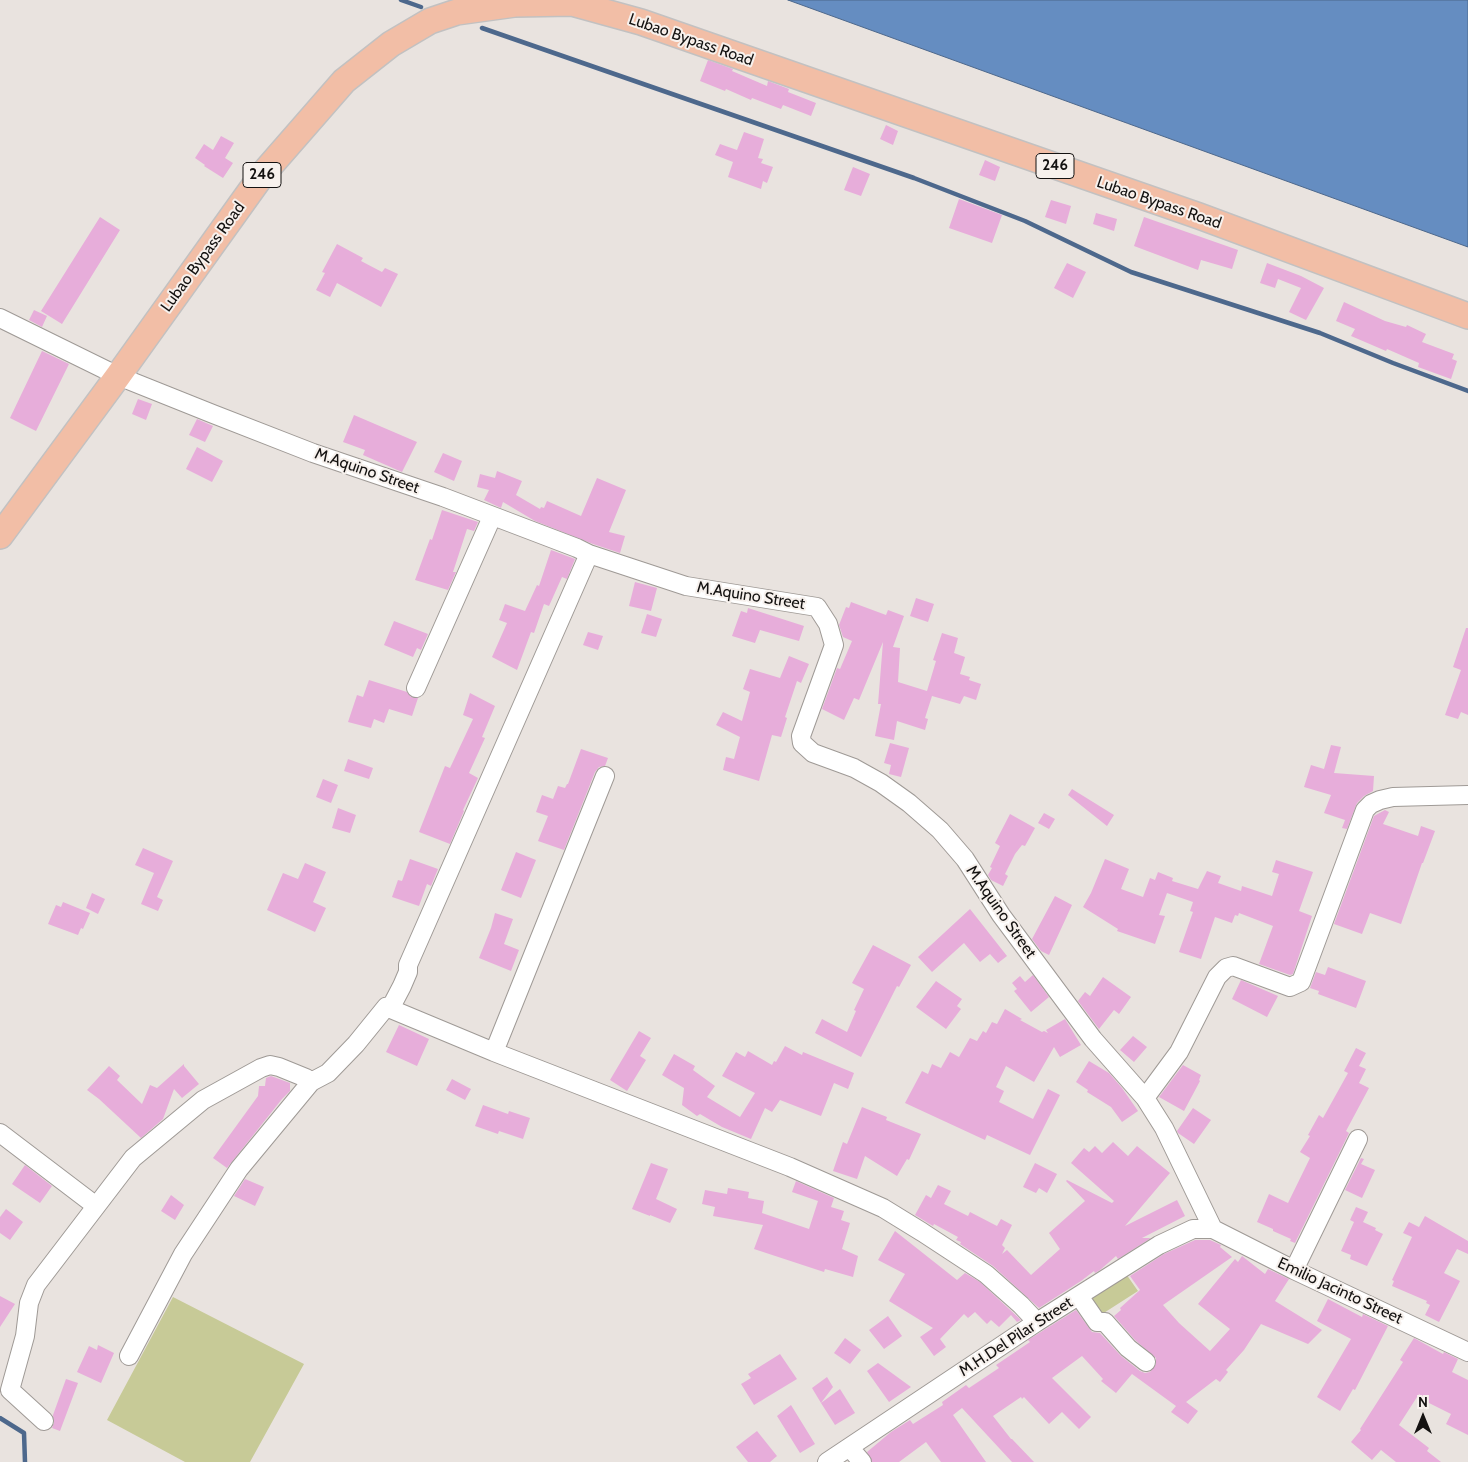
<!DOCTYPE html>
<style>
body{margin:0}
#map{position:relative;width:1468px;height:1462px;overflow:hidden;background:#e9e3df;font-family:Cabin,sans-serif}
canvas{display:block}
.north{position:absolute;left:1398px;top:1392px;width:50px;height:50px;-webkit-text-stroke:4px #f7f1ed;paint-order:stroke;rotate:0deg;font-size:14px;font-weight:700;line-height:20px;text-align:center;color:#141211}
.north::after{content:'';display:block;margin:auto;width:18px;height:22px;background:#141211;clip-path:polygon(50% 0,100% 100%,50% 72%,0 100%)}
</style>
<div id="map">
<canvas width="1468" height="1462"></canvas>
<div class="north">N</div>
</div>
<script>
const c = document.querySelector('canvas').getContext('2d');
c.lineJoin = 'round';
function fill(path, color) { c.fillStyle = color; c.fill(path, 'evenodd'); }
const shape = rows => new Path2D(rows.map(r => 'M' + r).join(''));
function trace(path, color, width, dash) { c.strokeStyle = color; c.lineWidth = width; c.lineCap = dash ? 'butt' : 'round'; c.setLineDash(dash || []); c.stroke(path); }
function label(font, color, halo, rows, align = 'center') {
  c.font = font + ' Cabin,sans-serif'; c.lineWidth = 4; c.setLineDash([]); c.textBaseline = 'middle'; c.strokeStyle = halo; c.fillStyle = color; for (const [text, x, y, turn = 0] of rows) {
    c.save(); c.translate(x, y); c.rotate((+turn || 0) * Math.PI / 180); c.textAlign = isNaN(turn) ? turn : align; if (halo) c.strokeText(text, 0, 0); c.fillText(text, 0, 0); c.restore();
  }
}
fill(shape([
 [1124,1271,1138,1291,1096,1318,1083,1298],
 [173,1297,304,1364,250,1462,185,1462,107,1420]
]), '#c7ca97');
const water = shape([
 [788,0,1468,0,1468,247,788,0]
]);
fill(water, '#658dc1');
trace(water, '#4d688c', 1);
trace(shape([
 [401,0,421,7],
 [482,28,914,178,1025,221,1131,272,1320,333,1393,363,1468,391],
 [0,1418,24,1433,25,1462]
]), '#4d688c', 4.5);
fill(shape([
 [708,60,733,69,732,71,767,86,768,81,789,89,788,92,816,103,811,116,783,105,781,109,752,98,751,100,726,89,725,91,700,81],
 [886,125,898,131,893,145,880,139],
 [744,132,764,139,758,158,763,159,761,163,773,167,767,183,763,181,761,189,728,177,733,162,715,155,720,144,737,150],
 [221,136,234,143,225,158,233,163,223,178,204,166,205,165,195,158,204,144,213,150],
 [985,160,1000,167,995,181,979,175],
 [853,167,870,174,861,196,844,190],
 [959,199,1002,215,992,243,949,228],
 [1051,200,1071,206,1066,224,1045,217],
 [1096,213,1117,219,1114,231,1093,224],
 [100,217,120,230,62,324,41,311],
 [1144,217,1238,250,1232,269,1201,260,1198,270,1134,246],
 [337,244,363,258,361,261,382,272,385,268,398,274,381,307,337,283,330,297,316,290,325,273,322,272],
 [1067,263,1086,272,1073,298,1054,288],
 [1267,263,1301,276,1324,288,1306,320,1289,312,1301,288,1278,279,1275,288,1260,283],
 [1344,302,1385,321,1406,327,1407,325,1426,334,1422,342,1454,354,1452,359,1457,361,1451,379,1418,367,1419,363,1387,349,1386,351,1351,336,1355,329,1336,321],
 [34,310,47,316,42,327,29,320],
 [42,351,69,364,36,431,10,418],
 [138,399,152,404,146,420,132,414],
 [354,415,417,442,402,472,363,455,365,450,343,442],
 [197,419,213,426,205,442,189,435],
 [197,447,223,461,212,482,186,469],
 [443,453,462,461,454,481,434,472],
 [497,471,522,481,516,495,540,509,541,507,544,508,547,501,581,516,597,478,626,490,609,532,625,536,620,553,593,544,535,521,503,502,501,508,484,500,489,490,477,487,480,474,495,478],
 [442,510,478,522,474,531,467,529,453,572,456,572,448,590,415,580,430,539,432,540],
 [551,550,575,559,567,579,562,577,549,606,544,604,534,633,531,632,517,670,492,657,507,623,499,620,505,604,525,611,537,585,539,586],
 [635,582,657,588,651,611,629,606],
 [916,598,934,604,928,622,910,616],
 [851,602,886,615,888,610,904,616,893,647,900,648,898,682,927,691,936,661,933,660,942,633,958,638,954,653,965,657,960,674,970,677,969,680,981,684,976,700,964,696,960,704,932,696,925,718,928,719,925,730,897,721,894,740,875,736,881,704,878,704,883,642,859,700,854,698,844,720,822,709,837,668,840,669,852,641,843,637,839,625,846,607,849,608],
 [748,608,804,626,799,641,760,630,755,643,732,636,741,611,747,613],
 [647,614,662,619,656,637,641,633],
 [394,621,428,634,421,650,417,648,413,657,384,645],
 [1466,628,1468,628,1468,715,1461,712,1458,719,1445,715,1461,670,1453,667],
 [588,632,603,636,598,650,583,645],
 [789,656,809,664,801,683,797,681,785,717,787,718,781,737,772,735,759,781,723,770,726,757,734,759,740,737,716,725,723,712,742,721,750,692,743,689,750,669,780,678],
 [369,680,407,692,411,697,418,698,412,716,389,709,384,723,374,719,371,728,348,722,357,695,363,697],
 [470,693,495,706,482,737,485,738,469,773,478,778,463,810,464,811,450,844,419,832,445,766,450,768,473,719,463,715],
 [890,743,909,748,901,777,889,774,891,765,884,763],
 [1331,745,1341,747,1334,773,1374,776,1373,791,1364,796,1357,803,1347,829,1342,828,1345,820,1324,813,1331,795,1304,787,1311,765,1324,769],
 [581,749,608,758,605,766,599,767,595,772,564,850,538,841,548,816,536,812,542,795,553,799,558,786,565,788,567,784,568,784],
 [348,759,373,768,369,779,344,771],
 [323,779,338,785,331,803,316,797],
 [1072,789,1114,815,1107,826,1068,795],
 [338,808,356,815,350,833,332,828],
 [1385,810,1389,812,1383,824,1418,836,1421,826,1435,831,1423,863,1422,863,1401,924,1370,913,1362,934,1334,924,1374,816],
 [1044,813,1055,819,1049,829,1038,823],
 [1010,814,1035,828,1025,846,1022,845,1015,854,1005,874,1008,876,1003,886,991,880,988,875,992,868,990,867,1000,846,995,843],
 [143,848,173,861,157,897,163,900,158,911,141,904,154,873,135,865],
 [516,852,536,860,521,898,501,890],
 [410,859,438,869,431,886,427,884,419,906,392,897,398,880,402,881],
 [1105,859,1129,869,1121,889,1143,897,1150,878,1155,880,1158,872,1173,878,1172,881,1198,889,1207,871,1221,876,1218,883,1241,891,1242,886,1272,896,1279,874,1272,872,1276,860,1313,872,1299,911,1312,916,1293,974,1290,975,1259,964,1273,926,1239,913,1238,916,1235,915,1232,923,1215,917,1201,959,1179,952,1193,912,1190,911,1193,902,1167,893,1159,915,1165,916,1155,944,1117,931,1118,929,1083,907,1091,893],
 [305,863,326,872,313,902,326,908,315,932,267,910,283,873,298,879],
 [92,893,105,899,98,914,86,908],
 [1055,896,1072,905,1049,955,1041,951,1032,939],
 [63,902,90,913,83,929,81,928,78,935,48,924,56,905,61,907],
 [970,909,1007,956,998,963,990,954,980,962,964,943,932,972,918,957],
 [495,913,513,919,504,944,519,950,511,971,479,958,491,928],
 [873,945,911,965,899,987,897,986,861,1057,815,1033,822,1019,847,1032,856,1011,854,1010,864,989,852,983],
 [1328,967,1366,981,1356,1008,1318,994,1319,991,1310,988,1316,972,1325,975],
 [1033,975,1049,997,1031,1012,1014,991,1017,989,1012,983,1020,976,1025,982],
 [1103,977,1131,997,1119,1014,1114,1010,1099,1029,1078,1001,1085,992,1090,996],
 [1241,980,1278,996,1267,1017,1232,999],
 [936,981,962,999,957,1006,961,1009,946,1029,916,1007],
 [1005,1009,1022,1019,1020,1020,1042,1032,1044,1031,1048,1033,1046,1030,1065,1019,1081,1045,1060,1057,1054,1047,1034,1082,1006,1066,996,1087,1004,1091,999,1102,1033,1119,1048,1089,1060,1095,1030,1155,987,1135,985,1140,905,1103,922,1071,928,1074,932,1064,941,1068,950,1052,959,1057,970,1038,977,1041,983,1031,986,1033,992,1022,997,1024],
 [399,1025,429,1039,417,1066,386,1052],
 [639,1031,651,1038,640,1056,646,1060,627,1091,610,1080],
 [1133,1036,1147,1047,1134,1062,1120,1050],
 [785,1046,802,1055,803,1052,854,1073,848,1089,834,1083,821,1116,780,1100,772,1112,765,1108,751,1139,722,1127,700,1114,697,1116,682,1105,684,1088,662,1075,674,1054,695,1066,693,1070,715,1086,707,1097,740,1117,755,1093,722,1076,736,1052,745,1057,748,1051,772,1065,774,1061,776,1062],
 [1356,1048,1366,1053,1359,1066,1366,1069,1359,1083,1369,1088,1346,1131,1349,1133,1295,1243,1290,1241,1291,1239,1273,1231,1273,1229,1257,1222,1269,1194,1288,1203,1310,1158,1300,1152,1310,1136,1308,1135,1319,1115,1323,1118,1348,1073,1344,1071],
 [1089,1061,1109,1073,1122,1088,1138,1111,1122,1122,1111,1107,1087,1092,1088,1090,1076,1082],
 [184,1064,184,1066,199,1084,182,1098,174,1089,163,1119,141,1138,99,1099,87,1090,109,1066,120,1076,117,1080,142,1104,150,1085,157,1088],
 [1183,1065,1201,1075,1199,1080,1200,1081,1184,1111,1159,1097],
 [271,1076,290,1083,290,1091,282,1099,227,1168,213,1158,258,1096,259,1086,265,1086,266,1078],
 [452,1079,471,1089,465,1100,446,1090],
 [483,1105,508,1114,509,1111,530,1118,523,1139,499,1131,498,1134,475,1126],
 [862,1107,887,1117,886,1120,921,1134,909,1160,907,1159,897,1176,865,1156,857,1179,833,1171,843,1142,847,1144],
 [1193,1108,1211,1120,1194,1144,1178,1133,1177,1131],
 [1113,1142,1128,1156,1137,1146,1170,1173,1125,1226,1177,1200,1185,1216,1142,1238,1151,1238,1118,1259,1116,1256,1100,1270,1095,1273,1094,1271,1081,1281,1039,1308,993,1266,960,1244,961,1242,956,1240,958,1237,934,1224,933,1226,915,1215,926,1195,931,1198,938,1185,951,1191,944,1204,968,1216,970,1212,997,1226,1001,1219,1012,1225,1002,1245,1005,1248,1002,1254,1007,1250,1031,1275,1060,1249,1049,1233,1085,1201,1066,1181,1067,1180,1112,1203,1114,1201,1071,1163,1084,1148,1089,1152,1095,1146,1102,1153],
 [1361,1158,1364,1159,1361,1164,1375,1170,1362,1198,1345,1190],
 [651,1163,668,1169,656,1199,677,1209,670,1223,650,1215,650,1216,632,1209],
 [1035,1163,1057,1174,1047,1193,1039,1188,1036,1193,1023,1187],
 [25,1165,52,1186,40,1203,12,1184],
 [245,1179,264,1187,255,1206,234,1196],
 [796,1181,834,1198,831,1207,844,1211,841,1220,850,1223,842,1249,858,1256,853,1277,825,1269,824,1272,754,1249,763,1225,713,1216,715,1207,702,1204,705,1190,727,1194,728,1188,749,1192,748,1198,764,1201,762,1213,809,1229,818,1201,792,1192],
 [171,1195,184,1205,175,1220,161,1211],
 [1356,1207,1368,1212,1363,1222,1376,1228,1375,1230,1383,1234,1367,1266,1350,1259,1351,1255,1341,1251,1354,1222,1350,1220],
 [6,1209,23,1222,10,1240,0,1233,0,1217],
 [1425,1216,1468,1241,1468,1254,1457,1249,1444,1273,1460,1281,1439,1322,1425,1315,1430,1305,1426,1303,1427,1301,1392,1286,1394,1281,1392,1280,1412,1237,1403,1233,1409,1222,1419,1227],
 [895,1231,957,1280,965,1273,980,1282,1021,1320,1017,1322,1011,1315,999,1327,991,1320,987,1324,975,1312,968,1318,964,1314,940,1339,946,1347,934,1356,920,1337,933,1328,889,1301,905,1274,878,1260],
 [1195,1240,1210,1240,1221,1245,1220,1247,1232,1257,1163,1305,1179,1323,1210,1351,1230,1329,1198,1304,1235,1259,1238,1262,1242,1256,1265,1274,1268,1269,1289,1279,1275,1301,1322,1330,1308,1344,1261,1324,1244,1350,1226,1370,1228,1372,1220,1382,1216,1379,1186,1402,1198,1411,1188,1424,1171,1412,1176,1406,1132,1374,1116,1393,1101,1381,1103,1379,1082,1356,1052,1378,1091,1417,1079,1429,1062,1412,1049,1424,1024,1397,1022,1399,1021,1397,993,1416,1011,1439,1012,1439,1034,1462,1012,1462,962,1408,953,1415,986,1462,941,1462,926,1442,899,1462,872,1462,867,1452,891,1432,910,1420,913,1424,943,1405,942,1402,966,1385,969,1388,999,1368,996,1365,1030,1342,1028,1340,1076,1310,1089,1328,1092,1332,1100,1333,1121,1356,1140,1371,1145,1373,1150,1372,1156,1364,1156,1358,1135,1340,1114,1316,1121,1310,1120,1308,1140,1290,1130,1276,1164,1254],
 [0,1296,15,1304,0,1327],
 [1328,1299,1362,1317,1363,1314,1388,1326,1355,1390,1353,1389,1340,1411,1317,1397,1351,1339,1317,1321],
 [888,1316,902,1336,884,1349,869,1330],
 [845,1338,861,1350,850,1364,834,1353],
 [1414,1338,1443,1354,1444,1352,1458,1359,1452,1372,1468,1380,1468,1435,1446,1424,1451,1414,1417,1397,1399,1425,1429,1448,1427,1451,1441,1462,1396,1462,1381,1450,1372,1460,1351,1442,1361,1430,1360,1429,1403,1362,1400,1360],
 [98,1345,114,1353,101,1383,77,1372,89,1346,97,1350],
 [780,1354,797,1379,754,1405,741,1384,751,1378,748,1374],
 [878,1363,911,1387,889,1402,867,1371],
 [827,1377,833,1387,821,1403,812,1388],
 [66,1379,78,1383,60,1431,52,1428,54,1423,53,1415],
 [840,1389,855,1413,835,1425,821,1403],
 [791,1405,815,1444,800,1453,777,1416],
 [757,1431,777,1456,770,1462,748,1462,736,1447]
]), '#e7adda');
const minor = shape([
 [0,318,118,376,213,414,313,453,443,497,577,548,589,554,686,586,817,607,828,624,834,645,801,736,802,743,813,753,854,768,881,783,909,803,940,830,965,859,1001,915,1093,1039,1145,1098,1164,1128,1213,1229],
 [416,688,492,517],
 [386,1007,391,1007,402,986,408,972,408,965,589,554],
 [494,1052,605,776],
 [1145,1098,1179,1052,1217,977,1226,968,1233,966,1290,987,1301,982,1365,810,1371,804,1380,800,1393,797,1468,795],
 [0,1133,96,1206],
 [1213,1229,1294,1270,1468,1352],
 [1294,1270,1358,1139],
 [1079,1296,1097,1322,1105,1322,1128,1348,1146,1362],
 [129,1356,183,1254,239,1169,311,1082,328,1073,356,1044,386,1007,494,1052,790,1167,883,1208,922,1232,986,1274,1021,1305,1037,1322],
 [44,1421,10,1390,25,1336,29,1303,36,1285,133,1158,203,1100,261,1068,270,1065,279,1067,306,1078,311,1082],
 [850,1448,862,1462],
 [827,1462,1037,1322,1159,1245,1193,1229,1213,1229]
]);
const highway = shape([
 [0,536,118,376,262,175,344,81,391,44,430,21,457,12,515,4,572,3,641,22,1199,216,1468,316]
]);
trace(minor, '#9f9a96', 20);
trace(highway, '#c2c1c1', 28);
trace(minor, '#fff', 18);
trace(highway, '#f2bea6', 25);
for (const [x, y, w] of [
 [1055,166,38],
 [262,175,38]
]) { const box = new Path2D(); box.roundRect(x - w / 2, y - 12.5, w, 25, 4); c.fillStyle = '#f7f1ed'; c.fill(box); trace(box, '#141211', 1); }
label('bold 15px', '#141211', null, [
 ["246",1055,166],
 ["246",262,175]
]);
label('16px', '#141211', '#f7f1ed', [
 ["Lubao Bypass Road",691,40,19],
 ["Lubao Bypass Road",1159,203,19],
 ["Lubao Bypass Road",203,257,-54],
 ["M.Aquino Street",367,471,19],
 ["M.Aquino Street",751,596,9],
 ["M.Aquino Street",1001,912,55],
 ["Emilio Jacinto Street",1340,1291,25],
 ["M.H.Del Pilar Street",1016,1337,-33]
]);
</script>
